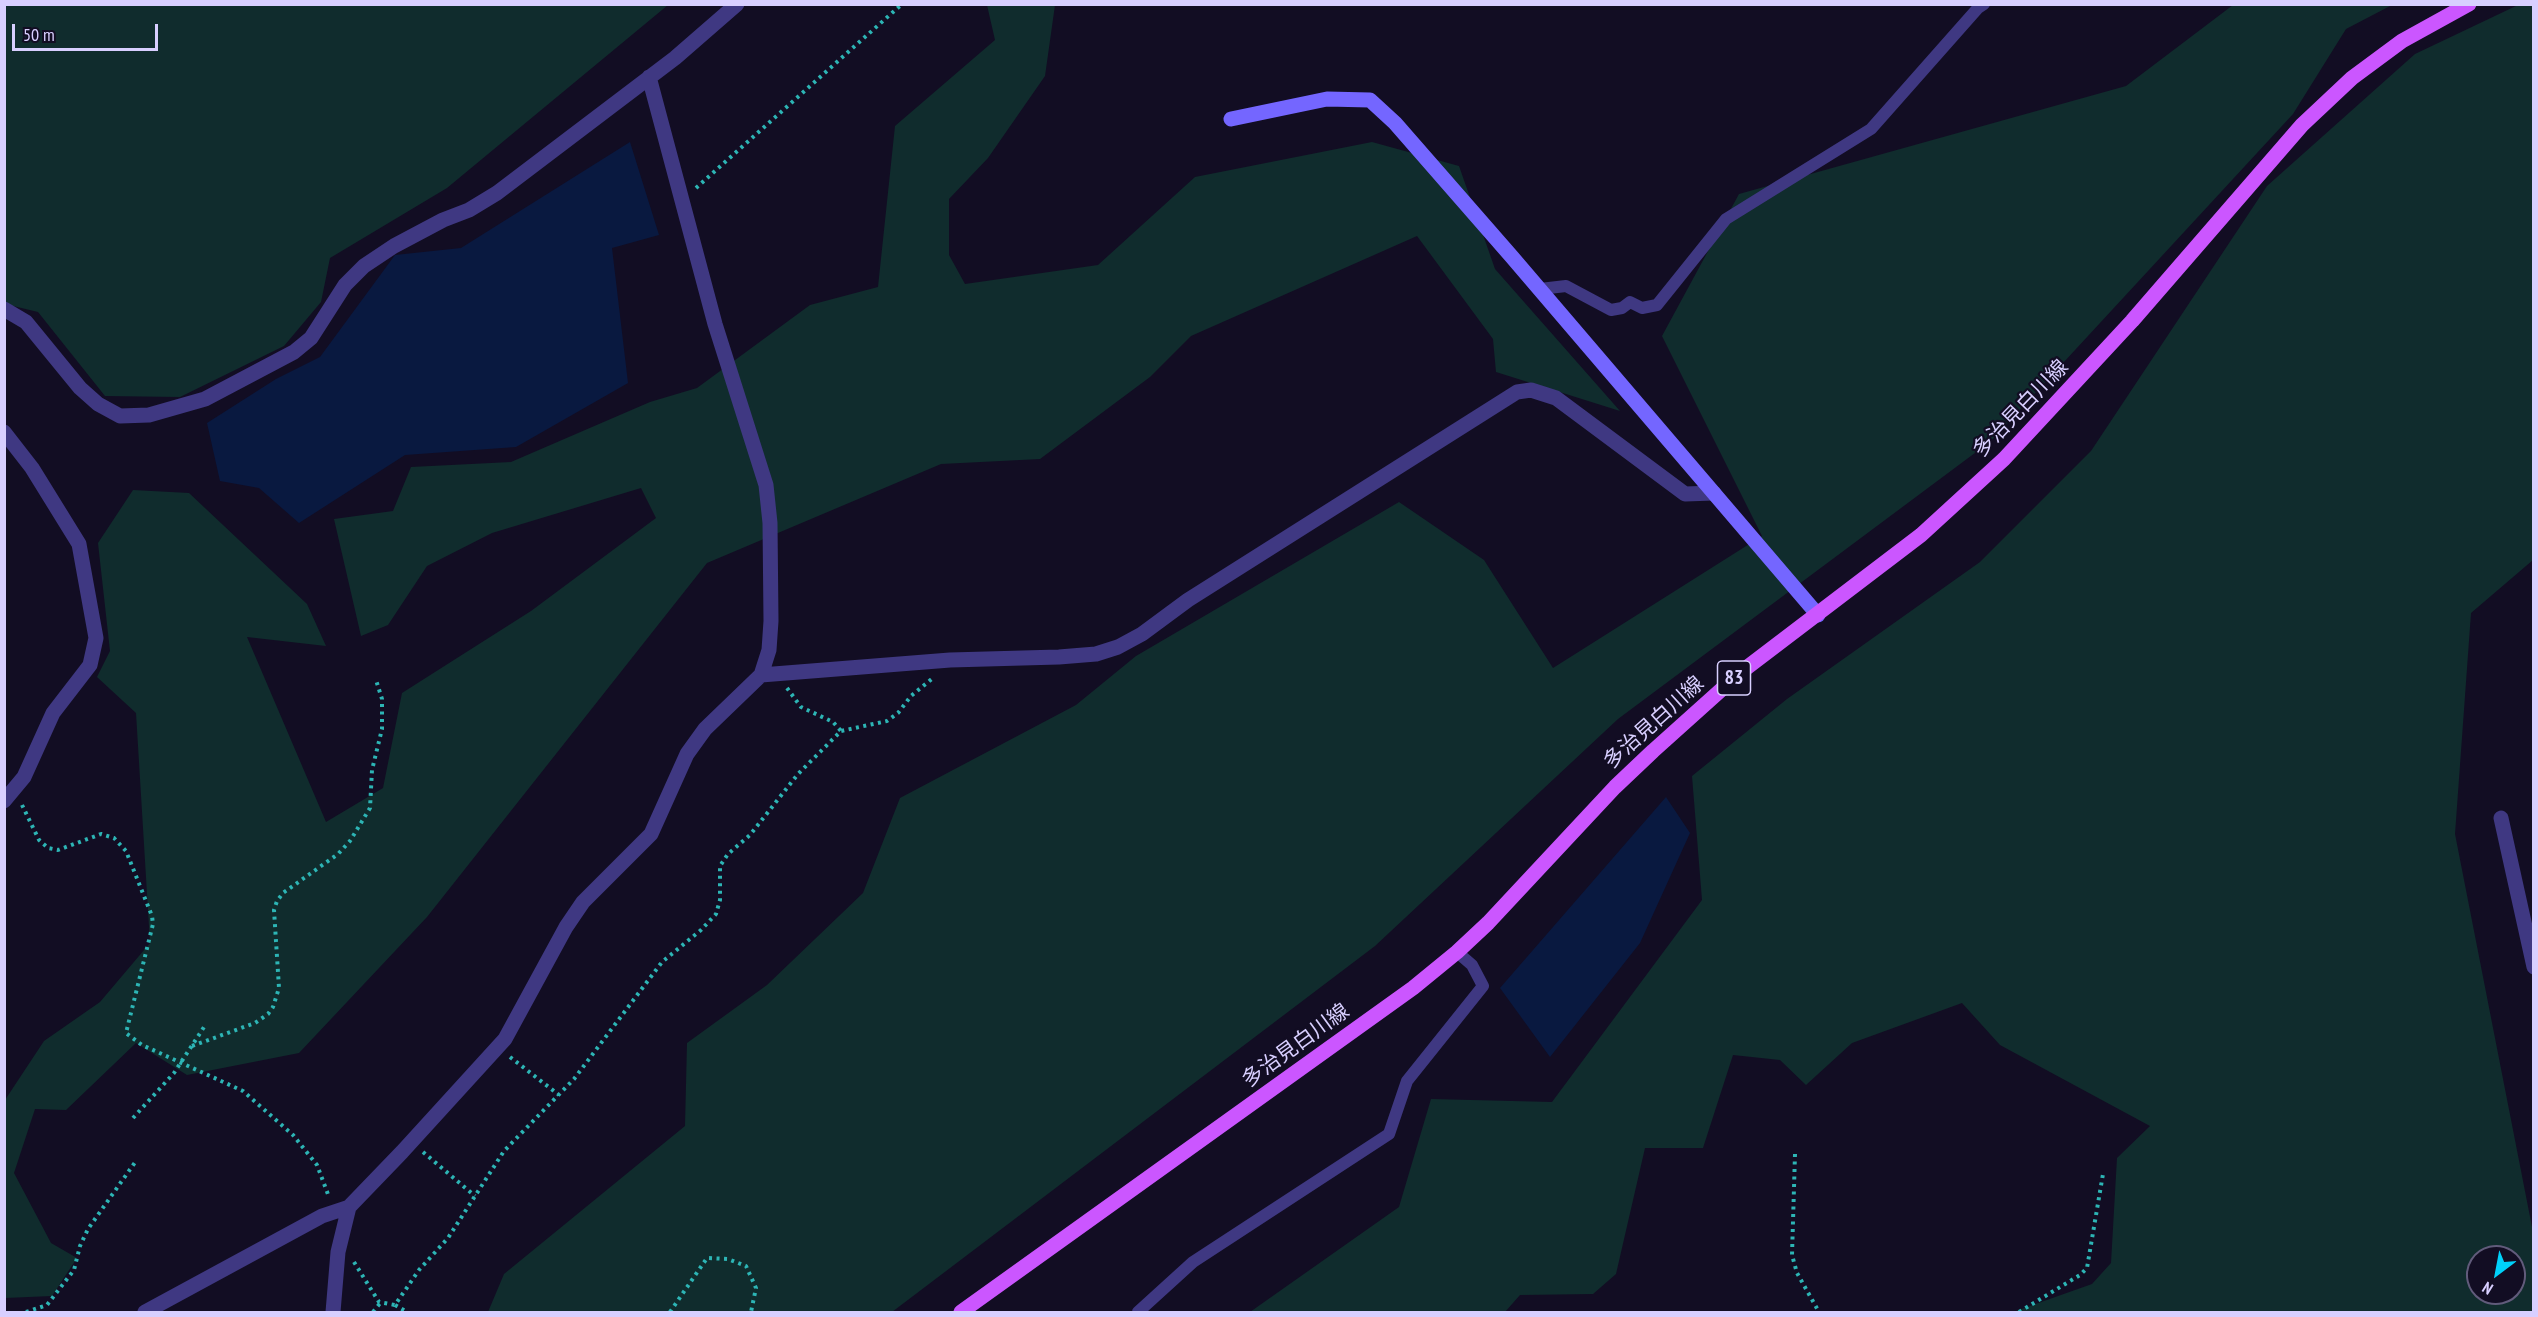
<!DOCTYPE html>
<meta charset="utf-8">
<style>
body{margin:0}
#map{position:relative;width:2538px;height:1317px;overflow:hidden;background:#120d23;font-family:"PT Sans Narrow",sans-serif}
canvas{display:block}
.frame{position:absolute;inset:0;border:6px solid #d8cfff;pointer-events:none}
.north{position:absolute;left:2466px;top:1245px;width:60px;height:60px;box-sizing:border-box;background:#120d23;border:2px solid #615b7b;border-radius:50%;rotate:212deg;font-size:16px;font-weight:700;line-height:24px;text-align:center;color:#d8cfff}
.north::after{content:'';display:block;margin:auto;width:21px;height:27px;background:#00d1fa;clip-path:polygon(50% 0,100% 100%,50% 72%,0 100%)}
.scale{position:absolute;left:12px;top:24px;width:146px;height:27px;box-sizing:border-box;border:3px solid #d8cfff;border-top:0;padding-left:8px;font-size:18px;line-height:21px;white-space:nowrap;color:#d8cfff;-webkit-text-stroke:4px #120d23;paint-order:stroke}
</style>
<div id="map">
<canvas width="2538" height="1317"></canvas>
<div class="frame"></div>
<div class="north">N</div>
<div class="scale">50 m</div>
</div>
<script>
const c = document.querySelector('canvas').getContext('2d');
c.lineJoin = 'round';
function fill(path, color) { c.fillStyle = color; c.fill(path, 'evenodd'); }
const shape = rows => new Path2D(rows.map(r => 'M' + r).join(''));
function trace(path, color, width, dash) { c.strokeStyle = color; c.lineWidth = width; c.lineCap = dash ? 'butt' : 'round'; c.setLineDash(dash || []); c.stroke(path); }
function label(font, color, halo, rows, align = 'center') {
  c.font = font + ' "PT Sans Narrow","Noto Sans JP",sans-serif'; c.lineWidth = 4.5; c.setLineDash([]); c.textBaseline = 'middle'; c.strokeStyle = halo; c.fillStyle = color; for (const [text, x, y, turn = 0] of rows) {
    c.save(); c.translate(x, y); c.rotate((+turn || 0) * Math.PI / 180); c.textAlign = isNaN(turn) ? turn : align; if (halo) c.strokeText(text, 0, 0); c.fillText(text, 0, 0); c.restore();
  }
}
fill(shape([
 [5,5,668,5,447,188,330,258,321,302,284,346,180,397,105,396,38,312,5,304],
 [987,5,1055,5,1045,76,988,158,949,199,949,255,965,284,1098,265,1195,177,1372,142,1459,166,1495,269,1620,411,1496,372,1493,339,1417,236,1191,336,1150,377,1040,459,941,464,707,563,427,917,299,1053,187,1075,136,1043,66,1110,35,1109,14,1173,51,1243,77,1258,52,1296,5,1298,5,1100,44,1041,100,1002,150,943,136,713,97,677,110,651,98,543,133,490,189,493,307,604,326,646,247,637,326,822,383,788,402,693,531,611,656,518,641,488,492,533,427,566,388,625,361,636,334,519,393,511,411,467,511,462,650,402,697,388,810,305,878,287,895,126,995,40],
 [2233,5,2392,5,2346,29,2293,114,1991,441,1618,719,1375,946,892,1312,488,1312,504,1274,685,1126,687,1043,767,985,863,893,900,798,1076,705,1136,656,1399,502,1484,560,1553,668,1762,536,1662,336,1739,194,2126,86],
 [2518,5,2534,5,2533,560,2471,613,2455,834,2533,1232,2533,1312,2013,1312,2092,1284,2111,1263,2117,1158,2150,1126,2000,1045,1962,1003,1852,1043,1806,1085,1780,1060,1733,1055,1703,1148,1645,1148,1616,1274,1593,1294,1520,1295,1505,1312,1250,1312,1399,1207,1431,1099,1552,1102,1702,900,1692,776,1787,699,1980,562,2091,451,2267,186,2415,54],
 [2478,1257,2514,1257,2514,1293,2478,1293]
]), '#102c2d');
fill(shape([
 [630,142,659,235,612,248,628,383,516,447,405,455,299,523,259,488,220,481,207,423,276,379,320,357,395,255,461,248],
 [1666,797,1690,833,1640,943,1550,1057,1500,988]
]), '#091940');
trace(shape([
 [696,188,902,4],
 [787,688,801,707,833,722,841,731],
 [22,805,39,840,48,848,58,850,101,834,114,838,126,851,152,916,153,924,126,1033,142,1045,243,1091,293,1135,317,1165,329,1197],
 [192,1046,255,1023,268,1014,273,1007,279,988,274,910,277,901,283,893,338,854,350,841,370,808,372,770,382,729,382,699,376,680],
 [510,1057,559,1095],
 [133,1118,174,1073,206,1024],
 [423,1152,475,1196],
 [1795,1154,1792,1255,1797,1273,1819,1312],
 [354,1262,379,1302,395,1305,419,1270,448,1238,504,1151,574,1079,662,962,701,930,716,914,720,900,720,866,728,854,750,835,798,774,841,731,887,721,898,713,911,696,933,678],
 [395,1305,407,1312],
 [26,1312,47,1305,74,1270,80,1246,88,1229,136,1161],
 [373,1312,381,1302],
 [670,1312,707,1258,728,1259,746,1266,756,1288,751,1312],
 [2019,1312,2080,1275,2087,1268,2103,1174]
]), '#2db5b5', 4, [3, 4.5]);
trace(shape([
 [1540,289,1566,286,1611,310,1622,308,1630,302,1642,308,1657,305,1726,219,1871,129,1978,8,1984,4],
 [1138,1312,1193,1262,1389,1134,1407,1081,1483,986,1472,965,1457,952]
]), '#3f3882', 12);
trace(shape([
 [4,309,26,322,80,388,98,404,120,416,149,415,205,399,294,352,311,338,345,285,364,266,394,246,443,220,469,210,497,193,675,58,737,4],
 [4,432,32,468,79,544,96,638,90,665,53,713,24,777,4,801],
 [761,675,950,660,1059,657,1096,654,1118,647,1142,634,1188,600,1517,392,1531,390,1556,398,1685,494,1714,493],
 [2501,818,2534,967],
 [145,1312,322,1216,349,1207,402,1152,505,1039,566,927,583,902,651,834,687,754,705,729,761,675,769,650,771,621,770,523,766,485,715,324,649,77],
 [333,1312,338,1252,349,1207]
]), '#3f3882', 15);
trace(shape([
 [1231,119,1327,99,1370,100,1395,123,1512,257,1818,615]
]), '#7466ff', 15);
trace(shape([
 [961,1312,1413,988,1457,952,1488,923,1615,787,1653,751,1741,672,1921,535,2004,459,2132,321,2302,125,2352,78,2402,41,2469,4]
]), '#cb56ff', 15);
for (const [x, y, w] of [
 [1734,678,33]
]) { const box = new Path2D(); box.roundRect(x - w / 2, y - 17, w, 34, 4.5); c.fillStyle = '#120d23'; c.fill(box); trace(box, '#d8cfff', 1.5); }
label('bold 20px', '#d8cfff', null, [
 ["83",1734,678]
]);
label('21px', '#d8cfff', '#120d23', [
 ["多治見白川線",2021,409,-46],
 ["多治見白川線",1654,723,-42],
 ["多治見白川線",1296,1046,-36]
]);
</script>
